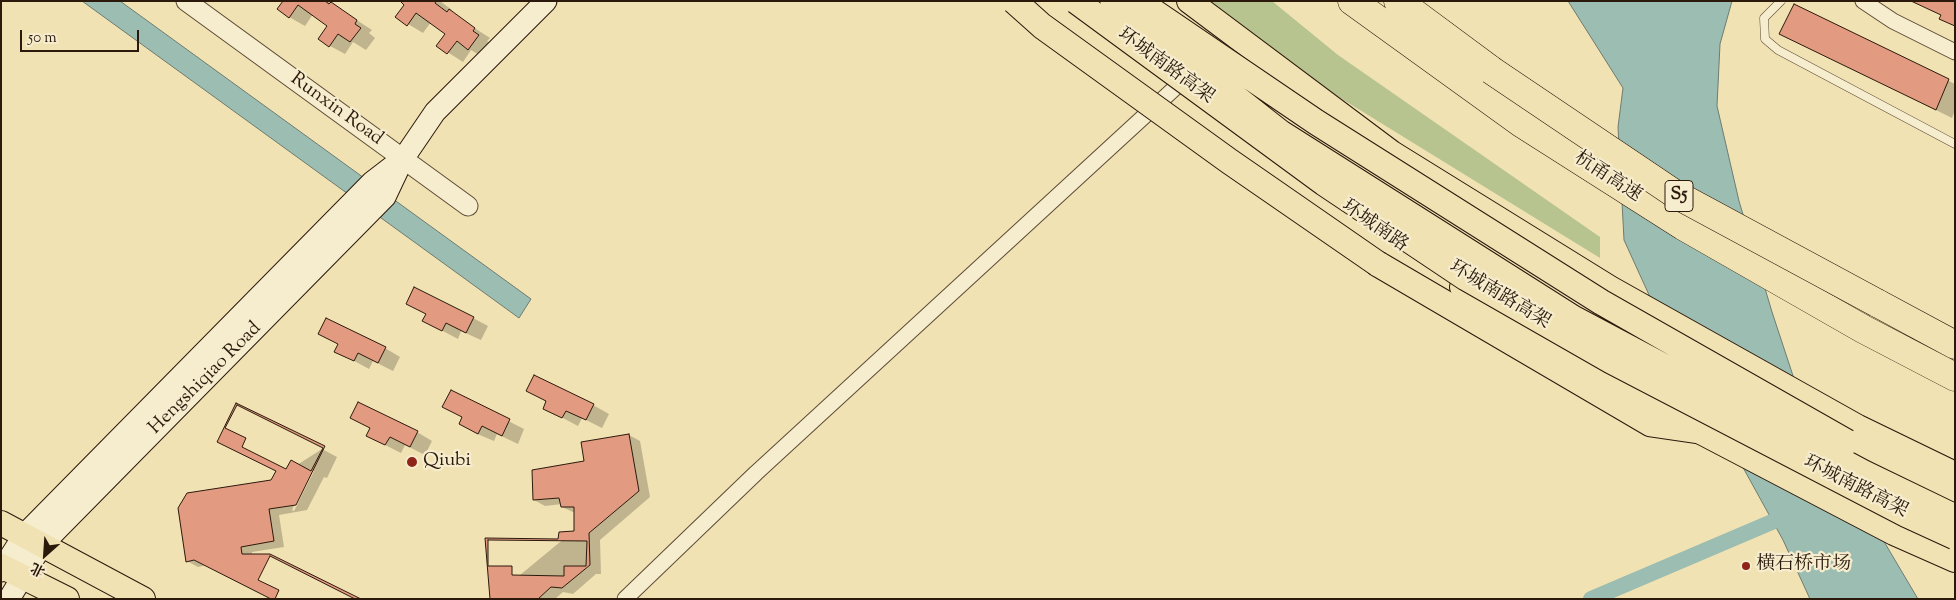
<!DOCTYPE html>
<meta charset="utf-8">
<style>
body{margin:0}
#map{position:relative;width:1956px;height:600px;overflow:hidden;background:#f1e2b3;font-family:"Sorts Mill Goudy","Noto Serif SC",serif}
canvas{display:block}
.frame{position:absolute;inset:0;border:2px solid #2b190c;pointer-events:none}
.north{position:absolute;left:20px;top:530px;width:50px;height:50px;-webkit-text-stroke:4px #f6ecce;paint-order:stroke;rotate:206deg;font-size:14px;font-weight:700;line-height:20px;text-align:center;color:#2b190c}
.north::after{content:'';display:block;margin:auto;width:18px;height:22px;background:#2b190c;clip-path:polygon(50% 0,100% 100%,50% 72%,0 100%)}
.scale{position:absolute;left:20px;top:30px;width:119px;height:22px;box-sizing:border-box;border:2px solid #2b190c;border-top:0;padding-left:6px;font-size:15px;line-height:18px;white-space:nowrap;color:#2b190c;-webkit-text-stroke:4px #f6ecce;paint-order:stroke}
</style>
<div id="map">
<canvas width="1956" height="600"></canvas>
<div class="frame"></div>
<div class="north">北</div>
<div class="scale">50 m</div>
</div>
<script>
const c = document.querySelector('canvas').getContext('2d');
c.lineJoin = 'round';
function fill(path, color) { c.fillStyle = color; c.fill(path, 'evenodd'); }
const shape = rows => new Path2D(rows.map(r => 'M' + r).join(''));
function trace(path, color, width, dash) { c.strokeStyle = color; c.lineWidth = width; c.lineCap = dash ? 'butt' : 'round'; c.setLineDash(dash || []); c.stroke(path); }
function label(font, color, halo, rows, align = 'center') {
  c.font = font + ' "Sorts Mill Goudy","Noto Serif SC",serif'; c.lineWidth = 4.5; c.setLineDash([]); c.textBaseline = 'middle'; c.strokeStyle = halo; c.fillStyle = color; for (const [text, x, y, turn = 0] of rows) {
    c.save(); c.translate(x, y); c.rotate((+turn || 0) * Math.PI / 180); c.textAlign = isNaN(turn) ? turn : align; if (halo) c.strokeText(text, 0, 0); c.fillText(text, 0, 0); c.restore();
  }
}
fill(shape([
 [1204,1,1272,1,1338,55,1600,237,1600,258,1303,75]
]), '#b7c48f');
const water = shape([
 [82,1,120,1,531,299,519,318,82,1],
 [1568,1,1732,1,1720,44,1717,106,1739,201,1772,312,1802,403,1918,599,1810,599,1783,540,1655,308,1624,240,1618,127,1623,88,1568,1]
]);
fill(water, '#9bbdb2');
trace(water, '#6e7b70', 1);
fill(shape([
 [285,1,333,1,332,4,372,30,369,33,375,38,366,50,353,42,345,54,330,46,329,26,313,14,305,26,289,17],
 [402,1,440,1,452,10,450,12,490,38,487,41,493,45,484,58,471,50,463,62,438,46,447,33,431,22,423,33,408,24,406,4],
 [1795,6,1955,84,1955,110,1952,118,1781,34],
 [427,314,473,318,488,326,481,340,461,331,458,339,424,321],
 [385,348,400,357,393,371,373,361,369,369,336,351],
 [528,391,593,405,609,414,602,428,582,418,578,426,544,408,547,402],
 [451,392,524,429,518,444,497,434,494,441,475,433,464,417],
 [371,428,417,432,432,441,425,455,405,445,401,453,383,444],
 [629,435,640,441,650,497,600,540,601,574,596,574,573,594,563,592,555,599,491,599,560,542,576,532,575,513,562,507,562,504,545,506,534,500,585,462],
 [322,449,337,457,327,478,324,477,307,510,279,515,284,547,252,552,252,555,198,567,187,561,272,481],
 [311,471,314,471,294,511,292,510]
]), '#0003');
trace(shape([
 [1591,599,1793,513]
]), '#9bbdb2', 16);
const building = shape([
 [283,1,325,1,329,4,331,2,357,20,355,24,361,28,350,42,338,34,329,47,318,39,327,26,298,5,289,18,277,9,283,1],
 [400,1,436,1,435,3,447,12,449,9,475,28,473,31,479,35,468,50,457,41,447,54,436,46,445,34,416,13,407,26,395,17,404,5,400,1],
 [1911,1,1955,1,1955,26,1939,19,1941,15,1911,1],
 [1794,4,1949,79,1936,110,1779,34,1794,4],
 [414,287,474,317,466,333,446,323,442,331,422,321,426,314,406,304,414,287],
 [326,318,386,347,378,363,358,353,354,361,334,352,338,344,318,334,326,318],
 [534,375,594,404,586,420,566,411,562,418,543,409,546,401,526,391,534,375],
 [451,390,510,419,502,436,482,426,478,434,459,424,462,417,442,407,451,390],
 [358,402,418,431,410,447,390,437,385,445,366,436,370,428,350,418,358,402],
 [236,403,325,446,296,505,269,509,274,541,241,547,242,554,270,554,361,599,271,599,194,560,186,562,178,508,187,493,271,480,276,471,217,442,236,403],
 [237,405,323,448,311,471,291,460,286,469,242,447,246,438,225,428,237,405],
 [629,434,639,491,589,533,590,565,562,588,551,587,538,599,490,599,485,538,558,539,559,532,574,531,574,507,561,507,559,498,533,500,532,470,584,461,581,442,629,434],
 [488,540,587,541,586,566,564,566,564,576,512,575,512,566,488,566,488,540],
 [270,556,355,599,275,599,279,590,258,580,270,556]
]);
fill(building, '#e29a80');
trace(building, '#2b190c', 1);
const service = shape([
 [1781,1,1764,18,1765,39,1778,50,1955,144]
]);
const minor = shape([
 [1863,1,1893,21,1955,52],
 [625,599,756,473,1188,76]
]);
const tertiary = shape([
 [186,1,468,206]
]);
const secondary = shape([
 [1,571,24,535,372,182,398,162],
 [9,599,42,545,385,197,403,159,435,112,546,1]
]);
const primary = shape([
 [1189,1,1392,153,1610,288,1858,427,1955,474],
 [1462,287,1512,321,1699,431,1894,533,1955,560],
 [1,523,143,599],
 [1,566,67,599]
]);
const trunk = shape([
 [1378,264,1651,424,1699,431],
 [1847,442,1955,494]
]);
const motorway = shape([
 [1352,1,1521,123,1683,226,1863,329,1955,377],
 [1398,1,1491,70],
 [1877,303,1955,345]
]);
trace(service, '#5c4b36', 9);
trace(minor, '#5c4b36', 17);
trace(tertiary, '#5c4b36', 21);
trace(secondary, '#2b190c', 23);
trace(primary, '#2b190c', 26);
trace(trunk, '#2b190c', 27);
trace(motorway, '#2b190c', 29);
trace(service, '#f6ecce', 8);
trace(minor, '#f6ecce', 15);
trace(tertiary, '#f6ecce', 19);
trace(secondary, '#f6ecce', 21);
trace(primary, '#f1e2b3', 24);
trace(trunk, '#f1e2b3', 25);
trace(motorway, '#f1e2b3', 28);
const trunkBridge = shape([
 [1014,1,1042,26,1229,161,1378,264],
 [1076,1,1324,183,1466,278,1611,361,1907,515,1955,537],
 [1113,1,1281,133,1573,318,1864,473,1955,517],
 [1138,1,1316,122,1601,302,1847,442]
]);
const motorwayBridge = shape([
 [1491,70,1675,194,1877,303]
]);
trace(trunkBridge, '#2b190c', 27, []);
trace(motorwayBridge, '#2b190c', 29, []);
trace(trunkBridge, '#f1e2b3', 25);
trace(motorwayBridge, '#f1e2b3', 28);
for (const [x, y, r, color] of [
 [412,462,6,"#8f2418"],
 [1746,566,5,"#8f2418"]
]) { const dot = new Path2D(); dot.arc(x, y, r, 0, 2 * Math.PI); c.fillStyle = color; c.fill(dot); trace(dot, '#f6ecce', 2); }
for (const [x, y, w] of [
 [1679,196,28]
]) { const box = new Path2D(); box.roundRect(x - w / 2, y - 15.5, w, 31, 4); c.fillStyle = '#f6ecce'; c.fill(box); trace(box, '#2b190c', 1); }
label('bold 18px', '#2b190c', null, [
 ["S5",1679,196]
]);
label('19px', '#2b190c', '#f6ecce', [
 ["环城南路高架",1165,67,36],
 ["Runxin Road",336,110,36],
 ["杭甬高速",1607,178,33],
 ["环城南路",1374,227,35],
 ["环城南路高架",1499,296,31],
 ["Hengshiqiao Road",206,379,-45],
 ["环城南路高架",1855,488,27]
]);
label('19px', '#2b190c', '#f6ecce', [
 ["Qiubi",423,462],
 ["横石桥市场",1756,566]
], 'left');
</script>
